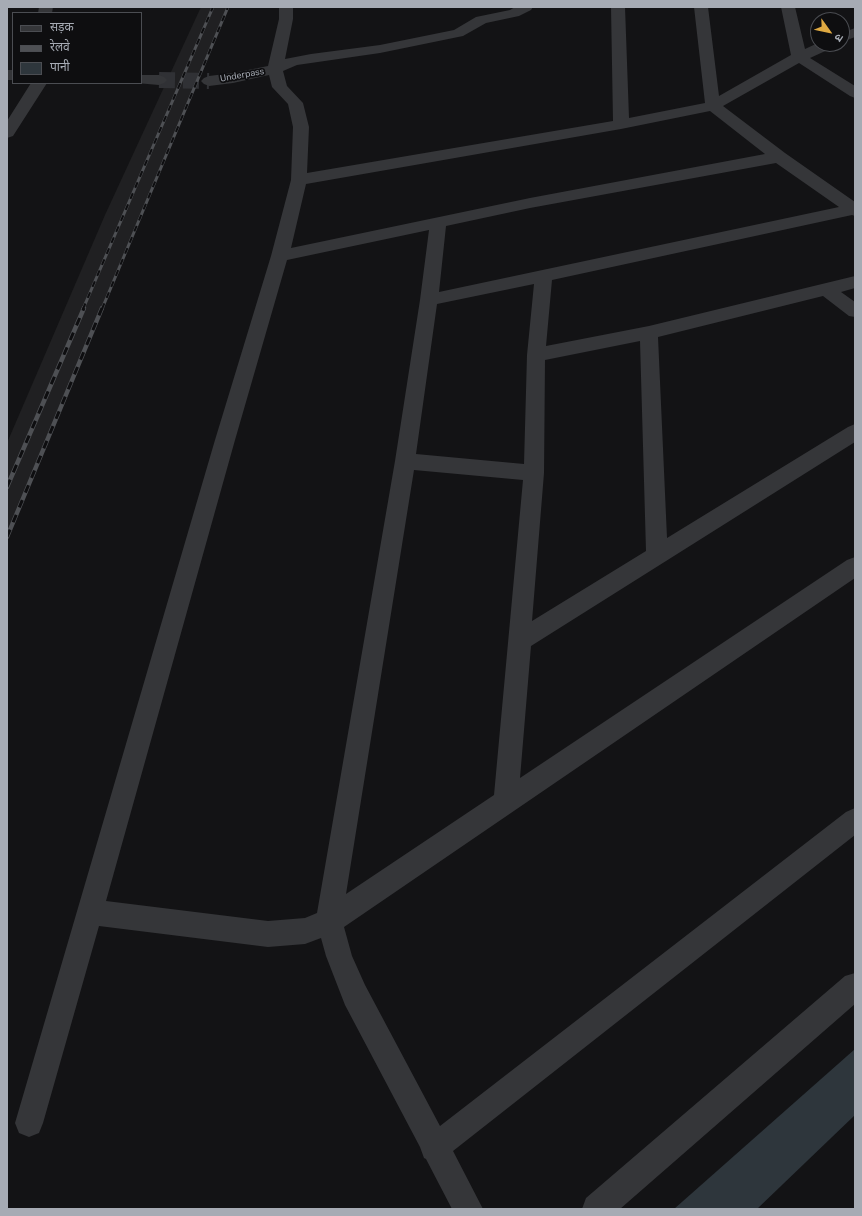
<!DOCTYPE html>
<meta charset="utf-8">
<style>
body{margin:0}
#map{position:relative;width:862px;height:1216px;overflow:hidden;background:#131315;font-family:"Public Sans","Noto Sans Devanagari",sans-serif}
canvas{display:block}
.frame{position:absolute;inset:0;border:8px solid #a6abb4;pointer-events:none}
.legend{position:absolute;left:12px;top:12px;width:130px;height:72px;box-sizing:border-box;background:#0e0e10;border:1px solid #4b4d52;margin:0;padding:5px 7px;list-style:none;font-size:12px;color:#a6abb4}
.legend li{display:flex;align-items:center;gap:8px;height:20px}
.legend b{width:20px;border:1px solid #4b4d52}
.north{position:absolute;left:810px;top:12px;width:40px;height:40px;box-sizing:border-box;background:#0e0e10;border:1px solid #4b4d52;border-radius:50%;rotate:123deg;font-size:11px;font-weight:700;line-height:16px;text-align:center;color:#a6abb4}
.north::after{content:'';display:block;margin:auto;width:14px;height:18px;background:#dea942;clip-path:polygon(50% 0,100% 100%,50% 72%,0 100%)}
</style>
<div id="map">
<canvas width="862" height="1216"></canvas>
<div class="frame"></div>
<ul class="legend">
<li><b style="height:5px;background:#353639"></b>सड़क</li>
<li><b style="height:5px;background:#4e5054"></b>रेलवे</li>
<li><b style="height:11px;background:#2e363c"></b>पानी</li>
</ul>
<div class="north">उ</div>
</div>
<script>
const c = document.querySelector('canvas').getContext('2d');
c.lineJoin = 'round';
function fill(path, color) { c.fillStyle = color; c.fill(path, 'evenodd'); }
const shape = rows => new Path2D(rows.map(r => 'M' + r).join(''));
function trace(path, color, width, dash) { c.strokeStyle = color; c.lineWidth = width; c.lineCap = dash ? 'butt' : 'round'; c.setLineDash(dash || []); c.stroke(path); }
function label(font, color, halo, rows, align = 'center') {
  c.font = font + ' "Public Sans",sans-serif'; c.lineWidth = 3.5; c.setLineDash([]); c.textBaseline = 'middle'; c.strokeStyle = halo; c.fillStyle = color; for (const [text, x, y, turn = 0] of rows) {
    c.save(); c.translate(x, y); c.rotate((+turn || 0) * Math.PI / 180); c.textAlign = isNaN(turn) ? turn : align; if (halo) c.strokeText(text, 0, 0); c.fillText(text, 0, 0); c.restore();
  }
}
fill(shape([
 [201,7,228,7,7,535,7,443,105,215]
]), '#202022');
fill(shape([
 [855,1049,855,1115,757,1209,674,1209]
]), '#2e363c');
trace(shape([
 [159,80,209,81]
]), '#303135', 16, [16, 8]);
fill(shape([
 [39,7,53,7,52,13,38,13,39,7],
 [279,7,293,7,293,19,285,59,311,54,380,45,454,30,476,17,510,10,515,7,533,7,531,10,519,16,486,23,463,36,380,53,297,65,283,71,287,86,303,103,309,127,307,173,613,121,611,7,625,7,629,118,705,103,694,7,708,7,719,96,791,55,781,7,795,7,805,49,818,43,836,44,834,47,810,58,855,86,855,98,850,96,799,63,723,106,785,153,855,202,855,216,852,215,552,280,546,346,649,326,855,276,855,288,841,292,855,302,855,317,849,316,823,296,658,337,667,538,848,427,855,424,855,442,531,646,520,778,847,560,855,557,855,578,344,927,352,956,365,985,440,1126,846,812,855,808,855,835,453,1151,483,1209,452,1209,426,1159,424,1158,420,1147,345,1005,326,956,321,938,305,944,268,947,99,926,43,1123,39,1133,29,1137,19,1133,15,1123,215,440,271,256,291,180,293,127,288,104,272,87,269,75,233,83,209,86,204,84,201,81,204,78,209,76,233,73,268,66,279,19,279,7],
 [710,111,765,154,530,198,291,248,306,184,621,129,710,111],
 [776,163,839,207,439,292,446,226,530,208,776,163],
 [429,230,420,300,395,461,317,913,305,918,268,921,106,901,235,440,287,260,429,230],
 [534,284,527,355,524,464,416,454,437,304,534,284],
 [640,341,646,551,532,621,544,473,545,360,640,341],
 [414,470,523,480,494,795,346,894,414,470],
 [855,28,855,37,842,42,842,33,855,28],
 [7,70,13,70,13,80,7,80,7,70],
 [141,75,159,75,164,77,167,80,164,83,159,85,136,83,141,83,141,75],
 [31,83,47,83,13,136,7,138,7,121,31,83],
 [855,973,855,1004,620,1209,582,1209,586,1198,845,976,855,973]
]), '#353639');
const railFar1 = shape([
 [83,309,213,7],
 [102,309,228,7]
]);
const rail = shape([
 [7,487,84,308],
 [7,537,102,308]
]);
trace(railFar1, '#4e5054', 3);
trace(rail, '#4e5054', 4.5);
trace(railFar1, '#0e0e10', 2, [6]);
trace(rail, '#0e0e10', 3, [8]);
label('9px', '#a6abb4', '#0e0e10', [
 ["Underpass",242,75,-10]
]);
</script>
